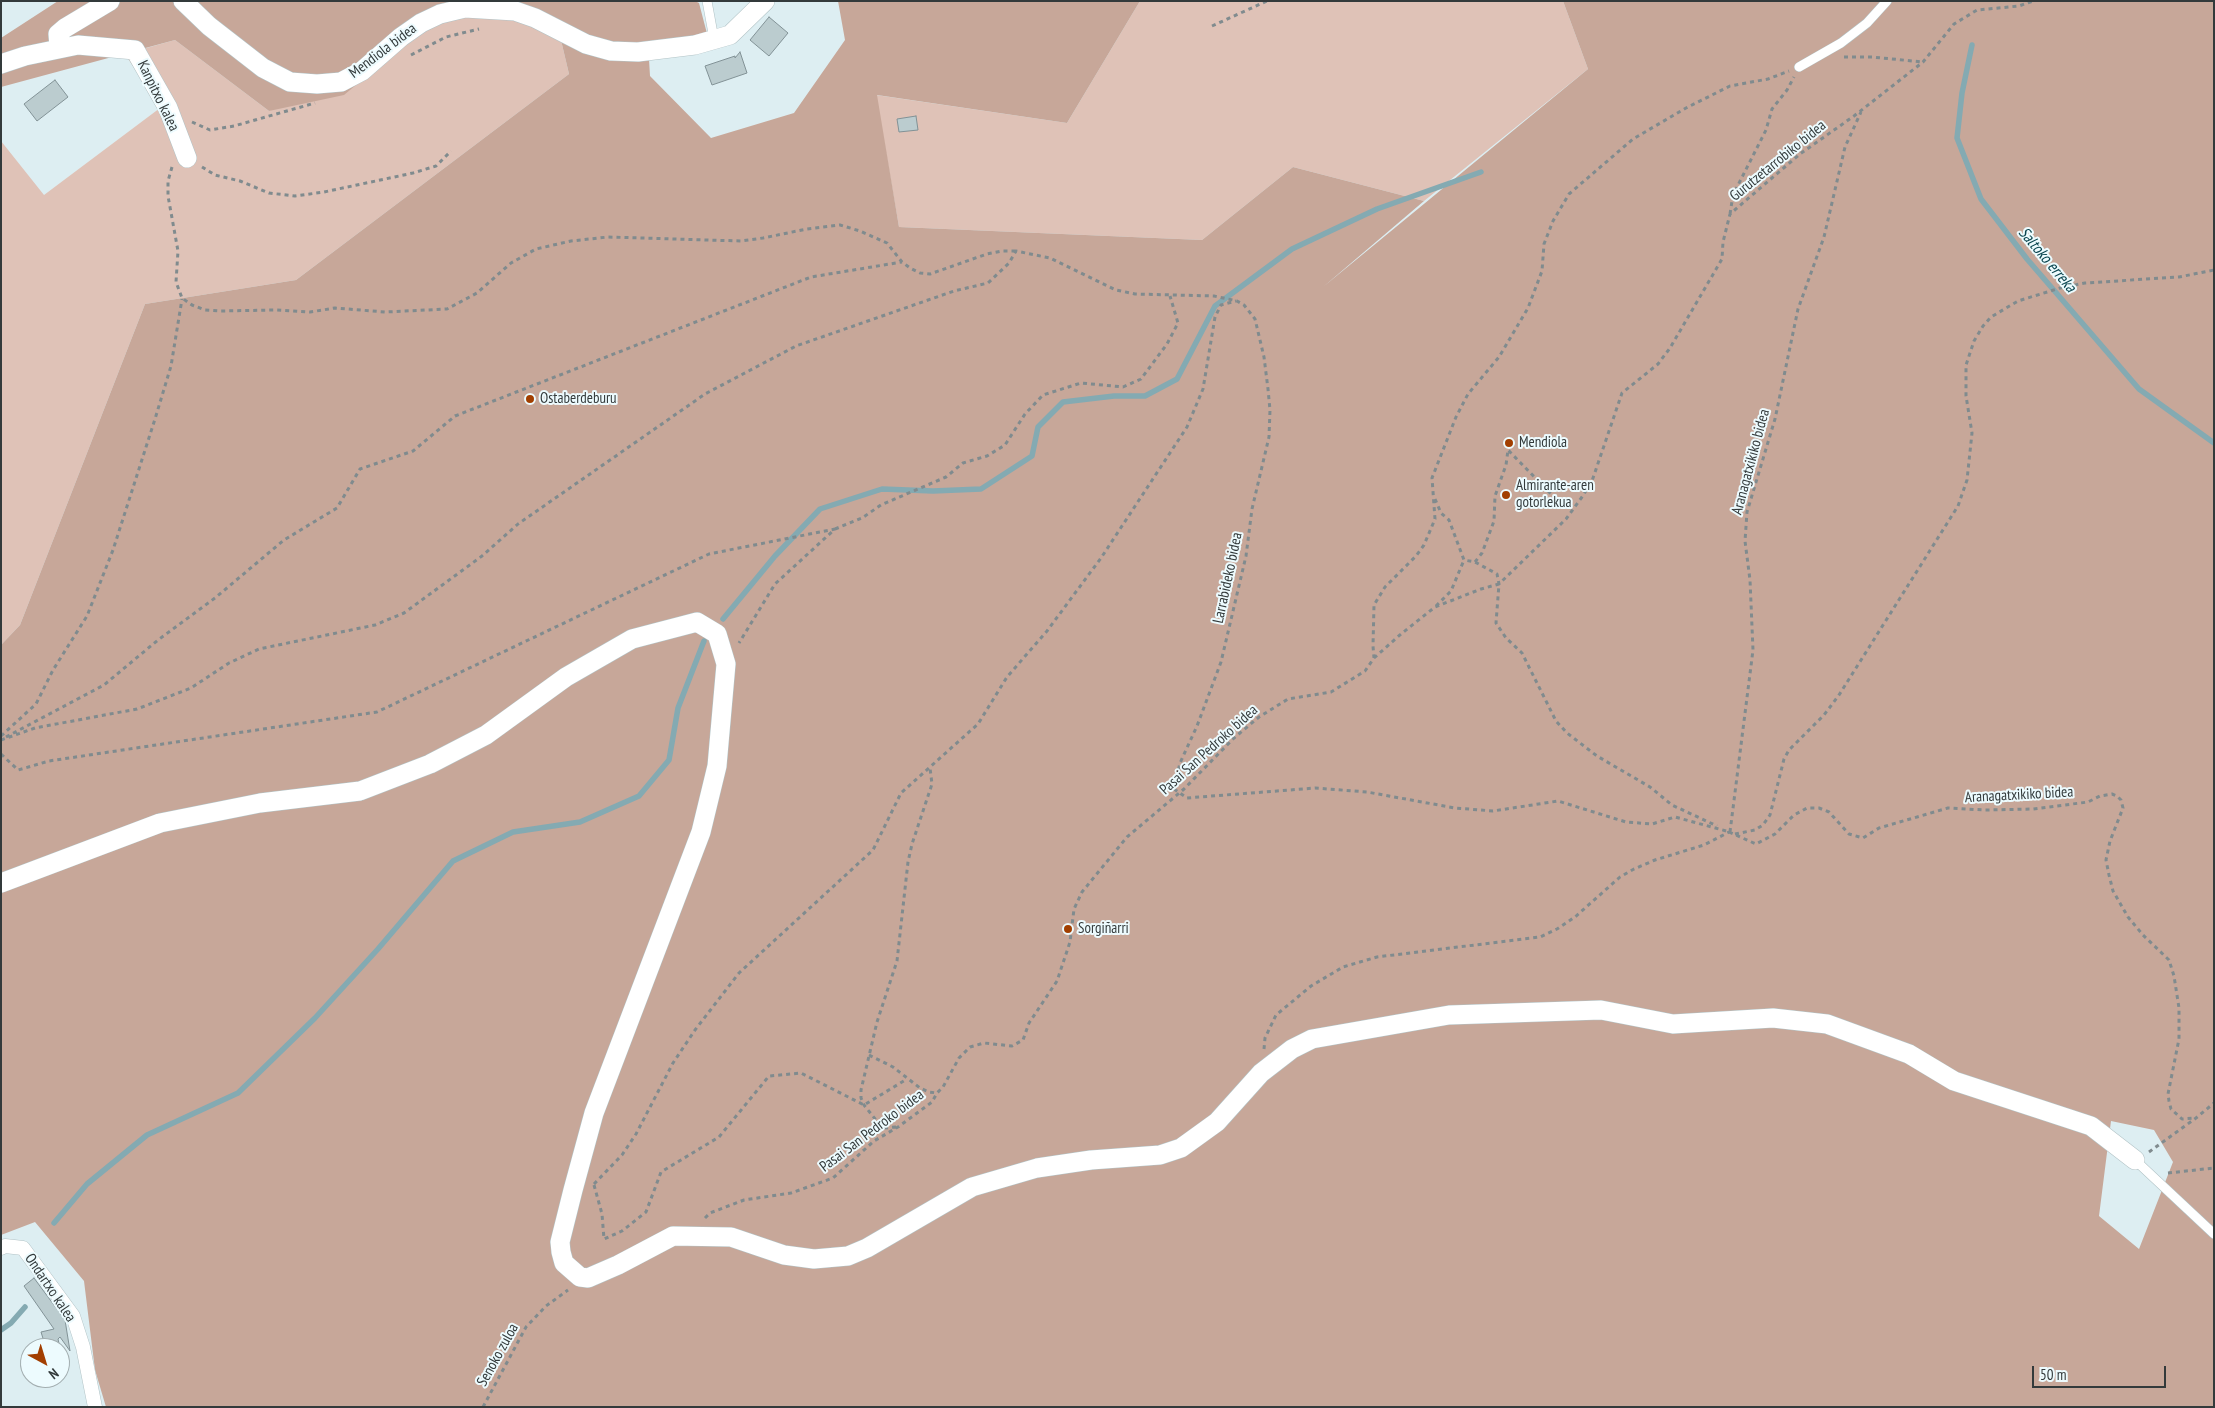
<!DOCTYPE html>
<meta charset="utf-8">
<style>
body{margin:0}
#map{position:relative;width:2215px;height:1408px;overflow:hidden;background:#ddeef2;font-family:"PT Sans Narrow",sans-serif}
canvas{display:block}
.frame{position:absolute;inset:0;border:2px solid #333a3b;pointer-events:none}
.north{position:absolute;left:20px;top:1338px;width:50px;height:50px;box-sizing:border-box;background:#edfbfe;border:1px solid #a3aeb0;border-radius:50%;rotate:141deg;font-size:14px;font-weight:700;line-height:20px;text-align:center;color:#333a3b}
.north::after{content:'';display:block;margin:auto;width:18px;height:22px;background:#a23f01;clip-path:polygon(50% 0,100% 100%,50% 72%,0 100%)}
.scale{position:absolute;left:2032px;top:1366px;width:134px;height:22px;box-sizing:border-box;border:2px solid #333a3b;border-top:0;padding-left:6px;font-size:15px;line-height:18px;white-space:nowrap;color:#333a3b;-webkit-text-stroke:4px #edfbfe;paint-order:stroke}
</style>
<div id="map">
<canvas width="2215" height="1408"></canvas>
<div class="frame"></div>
<div class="north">N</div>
<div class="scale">50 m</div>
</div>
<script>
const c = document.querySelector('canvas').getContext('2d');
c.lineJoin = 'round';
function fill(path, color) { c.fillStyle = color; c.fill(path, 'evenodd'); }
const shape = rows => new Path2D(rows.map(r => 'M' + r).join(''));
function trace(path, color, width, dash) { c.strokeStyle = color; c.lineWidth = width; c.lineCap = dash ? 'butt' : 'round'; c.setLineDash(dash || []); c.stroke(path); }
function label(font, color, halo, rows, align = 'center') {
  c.font = font + ' "PT Sans Narrow",sans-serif'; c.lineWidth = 4; c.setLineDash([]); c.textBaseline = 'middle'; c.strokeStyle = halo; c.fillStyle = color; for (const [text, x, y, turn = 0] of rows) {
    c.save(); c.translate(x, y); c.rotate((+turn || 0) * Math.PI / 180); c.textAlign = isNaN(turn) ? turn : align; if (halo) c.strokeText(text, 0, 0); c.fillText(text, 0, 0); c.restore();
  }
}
fill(shape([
 [1140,1,1563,1,1588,69,1424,201,1293,167,1202,240,899,227,876,95,1067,123],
 [452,5,556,19,569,74,296,280,145,304,20,625,1,645,1,141,44,195,160,108,125,54,175,40,269,111]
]), '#dfc2b7');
fill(shape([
 [58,1,695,1,699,3,711,49,649,59,650,76,711,138,794,113,845,40,838,1,1140,1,1067,123,877,95,899,227,1202,240,1293,167,1424,201,1323,287,1588,69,1563,1,2214,1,2214,1407,106,1407,95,1370,84,1281,35,1222,1,1235,1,645,20,625,145,304,296,280,569,74,556,19,452,5,344,95,269,111,175,40,1,87,1,38],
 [2111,1121,2154,1130,2173,1162,2139,1249,2099,1216]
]), '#c7a799');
trace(shape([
 [1972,45,1962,93,1957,138,1981,199,2027,259,2139,389,2214,443],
 [723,619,775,556,820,509,882,489,933,491,981,489,1032,456,1038,427,1063,402,1114,396,1145,396,1177,379,1215,306,1292,249,1377,209,1481,172],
 [54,1223,87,1184,147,1135,238,1093,315,1018,378,949,453,861,513,832,580,822,639,796,669,760,678,708,704,641],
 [1,1330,11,1323,25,1307]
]), '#84aab2', 5.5);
const building = shape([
 [769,17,788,33,769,56,750,40,769,17],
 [740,52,747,73,712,85,705,66,735,56,735,58,740,52],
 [55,80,68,97,37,121,24,104,55,80],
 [916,116,918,130,899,132,897,119,916,116],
 [34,1278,65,1320,70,1351,60,1337,58,1339,60,1348,46,1348,41,1332,54,1329,24,1286,34,1278]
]);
fill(building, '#bbcccf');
trace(building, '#829296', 1);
const service = shape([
 [707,1,714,39],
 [1799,67,1841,43,1867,23,1887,1],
 [2135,1160,2214,1234]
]);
const pedestrian = shape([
 [1,1248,5,1246,23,1248,73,1316,83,1347,95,1407]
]);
const minor = shape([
 [183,1,209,26,263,68,290,82,317,84,341,82,362,71,401,37,421,23,440,14,465,8,515,11,535,18,586,44,611,51,638,52,695,45,730,35,765,1],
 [59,48,58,34,65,28,110,1],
 [1,64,25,56,78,45,135,50,168,108,187,158],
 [1,883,160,823,260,803,360,791,430,764,486,735,566,677,632,639,697,622,717,634,726,664,717,766,701,832,594,1113,573,1190,560,1242,561,1252,564,1263,580,1277,588,1278,618,1265,673,1236,731,1237,784,1255,814,1259,848,1256,867,1248,972,1187,1037,1168,1091,1160,1160,1155,1181,1148,1217,1122,1261,1073,1292,1049,1312,1039,1449,1015,1601,1010,1673,1024,1773,1018,1827,1024,1909,1054,1954,1081,2091,1126,2135,1160]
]);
trace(service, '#b2c3c6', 10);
trace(pedestrian, '#b2c3c6', 15);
trace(minor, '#b2c3c6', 20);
trace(shape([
 [1212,26,1267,1],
 [411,55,446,37,479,29],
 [1844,57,1872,57,1923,62],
 [192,122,210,130,234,126,315,103],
 [172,167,168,181,168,196,178,251,176,282,182,298,192,305,205,310,220,311,276,310,310,312,335,308,385,312,447,309,477,293,511,263,536,249,571,241,608,237,741,241,763,238,807,229,840,225,860,231,887,243,902,262,910,268,920,273,930,274,987,254,1002,251,1016,251],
 [202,167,215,175,240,181,269,193,295,196,324,192,413,173,436,166,451,151],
 [1730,214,1733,195,1766,130,1772,109,1787,90,1794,77],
 [1509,443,1508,450,1553,496],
 [1435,499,1441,513,1449,520,1464,560,1475,562,1497,574,1499,584,1566,519,1582,497,1592,481,1622,393,1658,364,1670,348,1722,259,1723,242,1730,214,1800,154,1854,116,1923,62,1954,24,1977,10,2019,6,2033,1],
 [835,529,862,518,881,505,946,477,963,463,987,456,1005,445,1025,414,1043,395,1081,383,1123,387,1141,379,1167,344,1178,323,1170,296],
 [1475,562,1482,553,1494,521,1495,496,1506,465,1508,450],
 [1436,606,1451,591,1464,560],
 [1374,658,1401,634,1435,607,1481,589,1499,584,1496,623,1506,638,1522,653,1556,721,1567,733,1597,756,1650,787,1672,805,1717,826],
 [1,736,36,704,53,670,87,616,113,550,155,419,171,366,182,299],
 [6,737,104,685,158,640,215,598,284,540,337,508,360,469,413,451,455,416,811,277,902,262],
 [1,740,35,728,137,709,191,688,229,663,259,649,375,625,404,613,482,556,518,524,705,394,796,346,954,291,988,283,1009,263,1016,251,1050,258,1116,290,1135,294,1214,296,1237,301,1244,305,1255,319,1264,357,1268,389,1270,410,1269,437,1252,509,1246,556,1221,662,1197,726,1180,763,1174,789,1187,798,1315,788,1367,792,1455,808,1493,811,1558,801,1626,822,1652,824,1675,817,1730,832],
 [1,754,18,770,49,761,377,712,709,554,835,529,775,584,739,643],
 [1729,832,1756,844,1775,834,1794,815,1807,808,1819,808,1829,812,1849,834,1863,838,1879,828,1948,808,1985,810,2033,809,2088,802,2100,796,2112,794,2117,796,2121,800,2123,808,2110,841,2106,860,2109,875,2113,891,2128,917,2143,935,2169,960,2174,976,2179,1008,2179,1039,2168,1094,2169,1101,2171,1109,2182,1119,2196,1118],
 [1730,832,1753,650,1750,580,1745,541,1747,512,1775,419,1798,309,1824,237,1845,147,1861,112],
 [1735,834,1755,830,1763,825,1770,815,1784,759,1789,750,1824,715,1839,695,1958,506,1967,480,1972,433,1966,396,1966,365,1974,341,1983,326,1991,317,2018,301,2060,288,2085,283,2179,277,2214,270],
 [1264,1049,1265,1038,1276,1015,1311,986,1343,967,1377,957,1540,937,1557,929,1575,917,1620,877,1634,869,1655,860,1704,845,1729,832],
 [869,1055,893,1067,920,1088,929,1092,937,1093],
 [896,1127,885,1128,880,1125,864,1105,861,1098,861,1090,877,1022,897,961,908,862,912,844,932,784,930,768],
 [2149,1152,2196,1118,2214,1103],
 [2168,1173,2214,1168],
 [594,1184,622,1155,636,1134,673,1063,695,1030,739,973,873,850,901,793,978,724,1007,677,1047,631,1101,558,1187,427,1203,389,1215,317,1221,305,1236,301],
 [594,1185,602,1214,604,1239,622,1231,646,1212,661,1172,719,1137,769,1076,801,1073,864,1105,907,1079],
 [705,1218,710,1213,744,1200,791,1193,833,1178,874,1141,898,1127,932,1102,937,1093,943,1087,959,1058,970,1047,984,1043,1012,1046,1023,1040,1029,1023,1057,981,1070,942,1074,909,1082,892,1127,837,1184,789,1234,738,1259,717,1288,699,1331,692,1365,671,1374,658,1373,646,1374,605,1385,587,1416,556,1424,545,1435,519,1432,478,1456,417,1468,394,1499,357,1528,308,1542,271,1544,244,1553,221,1569,194,1633,139,1686,108,1730,86,1768,79,1789,71],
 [483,1407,526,1327,546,1306,568,1290]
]), '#808b8e', 3, [4, 4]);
trace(service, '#fff', 9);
trace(pedestrian, '#fff', 14);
trace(minor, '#fff', 19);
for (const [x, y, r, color] of [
 [530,399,5,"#a23f01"],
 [1509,443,5,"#a23f01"],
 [1506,495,5,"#a23f01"],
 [1068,929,5,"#a23f01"]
]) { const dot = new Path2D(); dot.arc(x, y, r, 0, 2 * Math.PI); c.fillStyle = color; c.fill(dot); trace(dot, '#edfbfe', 2); }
label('15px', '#333a3b', '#edfbfe', [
 ["Mendiola bidea",383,51,-37],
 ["Kanpitxo kalea",158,96,64],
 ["Gurutzetarrobiko bidea",1778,161,-39],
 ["Aranagatxikiko bidea",1751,462,-75],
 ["Larrabideko bidea",1228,578,-78],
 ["Pasai San Pedroko bidea",1209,750,-42],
 ["Aranagatxikiko bidea",2019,795,-3],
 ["Pasai San Pedroko bidea",872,1131,-37],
 ["Ondartxo kalea",50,1288,56],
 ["Senoko zuloa",498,1355,-61]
]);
label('15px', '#333a3b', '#edfbfe', [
 ["Ostaberdeburu",540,399],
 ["Mendiola",1519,443],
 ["Almirante-aren",1516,486],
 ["gotorlekua",1516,503],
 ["Sorgiñarri",1078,929]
], 'left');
label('italic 16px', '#0a454f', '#edfbfe', [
 ["Saltoko erreka",2047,260,50]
]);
</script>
